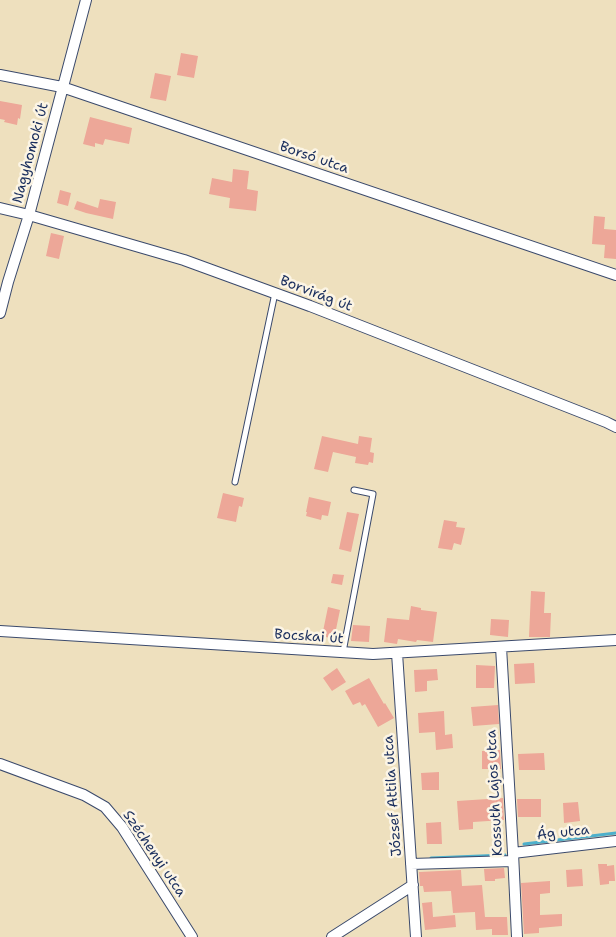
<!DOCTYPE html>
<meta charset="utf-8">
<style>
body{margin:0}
canvas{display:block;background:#eee0be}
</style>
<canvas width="616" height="937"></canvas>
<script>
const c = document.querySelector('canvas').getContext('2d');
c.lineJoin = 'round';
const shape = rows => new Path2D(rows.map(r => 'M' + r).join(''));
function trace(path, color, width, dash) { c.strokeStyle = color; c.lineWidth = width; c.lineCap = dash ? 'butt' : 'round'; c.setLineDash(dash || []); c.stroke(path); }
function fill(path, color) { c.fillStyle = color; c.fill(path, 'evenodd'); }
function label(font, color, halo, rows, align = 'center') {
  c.font = font + ' "Shantell Sans",sans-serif'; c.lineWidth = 5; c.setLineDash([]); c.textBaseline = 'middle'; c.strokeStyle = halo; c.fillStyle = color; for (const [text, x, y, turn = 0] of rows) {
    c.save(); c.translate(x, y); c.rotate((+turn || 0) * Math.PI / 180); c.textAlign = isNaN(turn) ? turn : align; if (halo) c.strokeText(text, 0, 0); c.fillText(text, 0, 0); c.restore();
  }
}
trace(shape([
 [524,844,616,833],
 [431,858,505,855]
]), '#4db0cc', 3);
fill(shape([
 [181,53,198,56,194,78,177,75],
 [155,73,171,76,166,101,150,98],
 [0,101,22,105,20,119,18,118,17,125,4,122,5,120,0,119],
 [90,117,132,128,129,144,105,139,103,145,95,143,95,147,83,144],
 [233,169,249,171,247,189,258,191,256,211,229,208,230,198,209,194,212,178,232,182],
 [60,190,71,193,68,206,57,203],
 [100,199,116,202,113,219,86,213,74,209,77,201,98,208],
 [594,216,605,217,604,229,616,230,616,259,604,258,605,245,592,244],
 [51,233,64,236,59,259,46,256],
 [322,436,358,444,359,436,372,438,370,452,374,453,373,463,369,462,368,465,355,463,356,457,333,452,328,472,314,469],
 [223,493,244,498,242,507,239,506,236,522,217,518],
 [309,497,331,502,328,516,322,515,321,520,306,516,307,512,306,512],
 [347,512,359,514,351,552,339,549],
 [444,520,457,522,456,527,465,528,461,545,454,543,452,550,438,548],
 [333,574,344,575,342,585,331,583],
 [531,591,545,592,544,613,551,613,550,637,529,637],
 [411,606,421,608,421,610,437,612,433,642,417,640,416,642,398,639,397,644,384,642,387,618,409,620],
 [328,607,340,610,334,639,322,636],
 [491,619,509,620,508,637,490,635],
 [353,625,370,626,369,642,351,641],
 [534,663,535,683,515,684,514,664],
 [476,665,495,666,494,688,476,688],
 [337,668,346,682,332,691,323,678],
 [437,669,438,680,427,681,427,691,415,692,414,670],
 [369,678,384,704,385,703,394,718,378,727,365,704,362,706,360,702,353,705,345,691],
 [498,705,499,724,473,726,471,707],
 [444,711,445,735,452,734,453,748,436,750,435,732,419,733,418,713],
 [500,750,501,769,482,769,482,751],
 [544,753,545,770,519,770,518,754],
 [439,772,439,790,422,790,421,773],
 [503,798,504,820,473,822,473,829,459,830,457,801],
 [517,799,541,799,541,817,518,817],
 [578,802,580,821,564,823,563,803],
 [441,822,442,844,427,844,426,823],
 [598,864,607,864,607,866,614,865,615,881,609,881,609,884,600,885],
 [504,868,505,878,495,879,495,881,485,881,484,869],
 [582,869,583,886,567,887,566,870],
 [461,870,462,886,482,885,485,917,507,917,508,935,492,935,492,929,476,930,475,912,453,913,451,891,424,892,423,886,420,886,419,872],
 [550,881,550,893,540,894,540,915,562,914,562,926,539,928,539,933,524,934,521,883],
 [432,902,433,917,455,915,456,927,425,930,422,903]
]), '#eda798');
const lane = shape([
 [235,482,275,293],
 [343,652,373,494,354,490]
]);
const street = shape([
 [0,75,62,87,616,275],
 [0,208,29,215,184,260,310,306,606,422,616,427],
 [0,313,8,282,29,215,86,0],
 [0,631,373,654,616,640],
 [501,647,513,853,517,937],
 [397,653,416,937],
 [0,764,84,795,105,807,122,827,192,937],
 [513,853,616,841],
 [411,864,513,861],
 [332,937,413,885]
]);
trace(lane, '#3b4a6c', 7);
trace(street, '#3b4a6c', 12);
trace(lane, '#fff', 5);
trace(street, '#fff', 10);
label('14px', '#1b2f5e', '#fcf5e5', [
 ["Nagyhomoki út",31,153,-75],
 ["Borsó utca",314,158,19],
 ["Borvirág út",316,294,21],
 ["Bocskai út",309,637,4],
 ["Kossuth Lajos utca",495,793,-93],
 ["József Attila utca",393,796,-94],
 ["Ág utca",563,833,-6],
 ["Széchenyi utca",154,854,56]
]);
</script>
